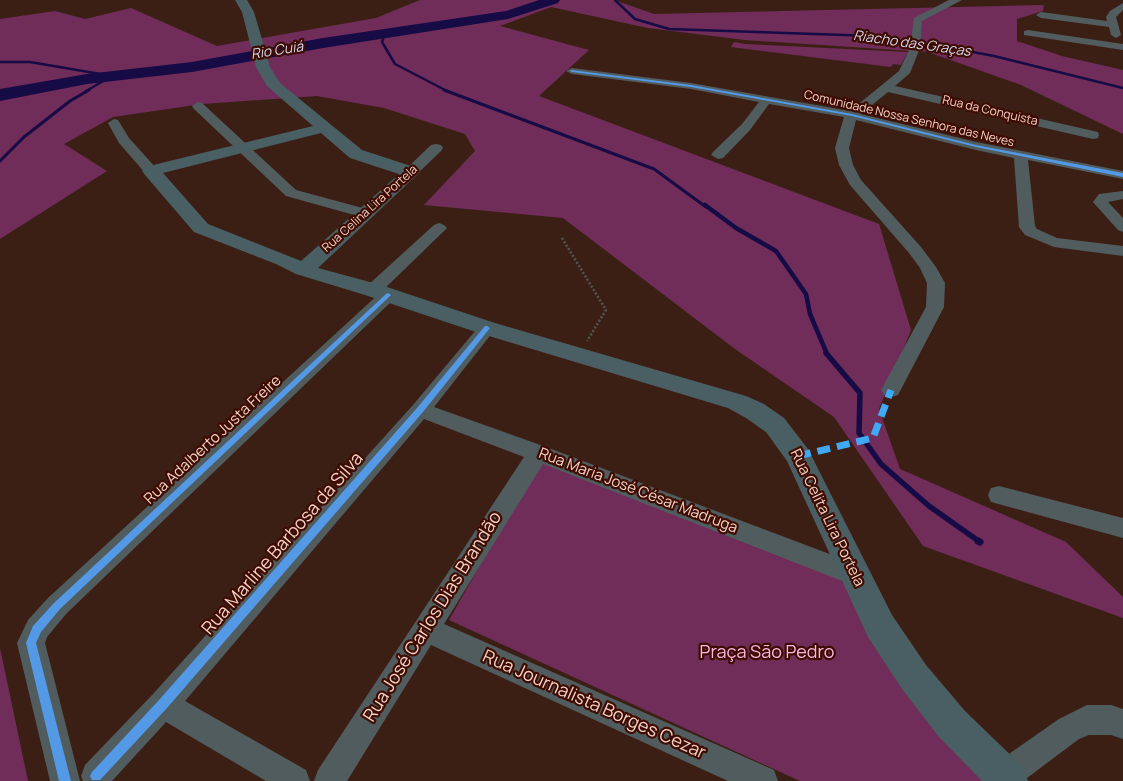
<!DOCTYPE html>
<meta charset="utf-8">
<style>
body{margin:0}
canvas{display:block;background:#3b1f15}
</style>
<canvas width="1123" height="781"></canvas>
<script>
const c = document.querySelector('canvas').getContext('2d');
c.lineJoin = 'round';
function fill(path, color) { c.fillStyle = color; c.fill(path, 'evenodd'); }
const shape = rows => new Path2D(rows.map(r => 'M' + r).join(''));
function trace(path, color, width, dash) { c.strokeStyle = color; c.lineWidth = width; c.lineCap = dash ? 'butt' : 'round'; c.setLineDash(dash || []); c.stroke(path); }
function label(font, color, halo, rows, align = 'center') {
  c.font = font + ' Manrope,sans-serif'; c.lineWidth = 4.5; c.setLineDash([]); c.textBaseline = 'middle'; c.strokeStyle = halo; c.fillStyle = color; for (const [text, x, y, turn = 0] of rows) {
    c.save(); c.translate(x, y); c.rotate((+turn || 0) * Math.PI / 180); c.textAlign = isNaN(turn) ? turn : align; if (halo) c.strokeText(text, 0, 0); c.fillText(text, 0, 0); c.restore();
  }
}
fill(shape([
 [420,0,614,0,654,14,1044,5,1043,11,1017,19,1017,41,1062,56,1123,70,1123,134,1021,85,928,52,745,40,648,28,551,7,500,26,589,50,539,96,879,224,911,330,879,409,900,469,1066,542,1123,597,1123,618,923,546,834,417,735,349,563,218,424,205,475,151,465,134,384,108,317,96,202,104,113,117,64,144,107,171,0,239,0,19,55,11,85,19,131,8,217,46,376,18],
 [734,42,745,44,908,52,901,65,893,64,891,67,731,47],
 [542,456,835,570,929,713,987,781,800,781,449,620],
 [0,648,28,781,0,781]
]), '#702d5a');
trace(shape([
 [615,0,635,19,669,29,873,36,897,43,962,50,994,56,1123,88],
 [385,33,382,42,395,64,447,91],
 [0,62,30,62,112,76],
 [86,91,112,76]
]), '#170b46', 2.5);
trace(shape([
 [444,90,654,169,706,207],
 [0,161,24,137,70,101,89,90]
]), '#170b46', 3);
trace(shape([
 [705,205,736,228,776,251,806,294,810,314,827,354]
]), '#170b46', 4.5);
trace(shape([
 [826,353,860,393,859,433,881,464,929,506,980,542]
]), '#170b46', 5.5);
trace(shape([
 [978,541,980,542]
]), '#170b46', 7);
fill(shape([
 [539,0,560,0,558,3,508,19,323,48,192,72,87,84,0,101,0,89,87,74,192,62,323,38,506,11,539,0]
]), '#170b46');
trace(shape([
 [562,238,606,310,587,341]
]), '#545656', 2.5, [2, 2]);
fill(shape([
 [949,0,962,0,922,21,920,48,910,73,895,86,1098,132,1099,135,1098,138,1093,139,888,92,861,114,976,142,1123,171,1123,179,1028,160,1035,226,1037,229,1057,238,1123,246,1123,256,1054,247,1025,235,1019,227,1014,158,976,150,856,120,849,148,853,165,861,180,921,247,936,267,945,283,944,307,898,395,891,397,884,395,881,390,926,307,927,283,920,268,909,253,850,185,839,165,835,148,844,117,769,104,750,130,723,158,718,159,711,155,713,152,742,124,759,102,691,89,572,74,566,71,572,68,691,83,850,111,899,71,910,48,914,18,949,0],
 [1123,3,1123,10,1116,17,1121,35,1116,38,1111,35,1109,27,1041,18,1036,15,1041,12,1107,21,1106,17,1110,11,1123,3],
 [1028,30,1123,44,1123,50,1024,35,1024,31,1028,30],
 [198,102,202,103,296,190,370,210,373,213,370,216,365,218,286,196,194,109,192,106,198,102],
 [114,119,118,120,129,138,156,168,158,171,156,174,146,174,119,143,108,123,114,119],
 [436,144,441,145,443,148,441,151,416,175,406,175,404,172,406,169,431,145,436,144],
 [1123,191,1123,199,1108,202,1123,218,1123,232,1118,230,1093,202,1099,194,1123,191],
 [439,223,444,225,447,228,444,231,379,294,373,295,367,294,364,290,367,286,434,225,439,223],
 [388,290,394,291,397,295,394,299,66,614,47,637,45,643,80,781,50,781,17,643,28,620,48,598,382,291,388,290],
 [487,322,493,324,496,328,434,407,546,447,864,567,868,575,864,583,855,586,543,464,444,624,774,770,778,781,728,781,431,645,347,781,314,781,318,770,524,457,424,419,185,701,306,770,310,781,266,781,166,722,112,781,83,781,81,776,85,765,153,694,413,405,481,324,487,322],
 [999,486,1123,518,1123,538,991,502,988,495,991,488,999,486],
 [1087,705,1111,705,1123,709,1123,739,1111,735,1089,735,1079,739,1023,781,991,781,989,776,993,765,1059,719,1087,705]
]), '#515c5e');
fill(shape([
 [235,0,247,0,254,12,270,67,280,83,362,150,417,168,420,172,318,268,381,285,495,323,746,396,764,404,784,418,808,449,892,615,926,665,965,711,1023,767,1028,781,982,781,939,737,902,689,868,637,787,461,766,432,746,418,728,408,479,333,365,295,296,274,276,264,194,232,145,175,142,171,145,167,313,126,267,86,256,67,242,12,235,0],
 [321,133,350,158,399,174,301,261,208,224,163,173,321,133]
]), '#4a5f63');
trace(shape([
 [798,456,873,438,891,390]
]), '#3fa9f5', 7, [13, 7]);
fill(shape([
 [571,70,691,85,852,114,976,145,1123,173,1123,177,976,147,852,116,691,87,572,72,570,71,571,70],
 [388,293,391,295,390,296,60,609,41,632,36,643,71,781,59,781,26,643,33,626,54,603,386,294,388,293],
 [485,326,487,326,490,328,423,412,167,708,100,780,92,780,90,776,92,772,159,700,417,408,485,326]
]), '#5399e6');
label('12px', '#f3d1c7', '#3e0c00', [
 ["Rua da Conquista",990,111,13],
 ["Comunidade Nossa Senhora das Neves",909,119,13],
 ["Rua Celina Lira Portela",370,209,-42]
]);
label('italic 14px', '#d3d7f0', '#3e0c00', [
 ["Riacho das Graças",912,44,8],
 ["Rio Cuiá",277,51,-9]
]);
label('15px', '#f3d1c7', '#3e0c00', [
 ["Rua Adalberto Justa Freire",213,440,-43],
 ["Rua Maria José César Madruga",638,491,21],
 ["Rua Celita Lira Portela",827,518,64]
]);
label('18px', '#f3d1c7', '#3e0c00', [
 ["Rua Marline Barbosa da Silva",283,544,-49],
 ["Rua José Carlos Dias Brandão",433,617,-58],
 ["Rua Journalista Borges Cezar",594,705,24]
]);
label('18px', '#fcb6e6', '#3e0c00', [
 ["Praça São Pedro",767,653]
]);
</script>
